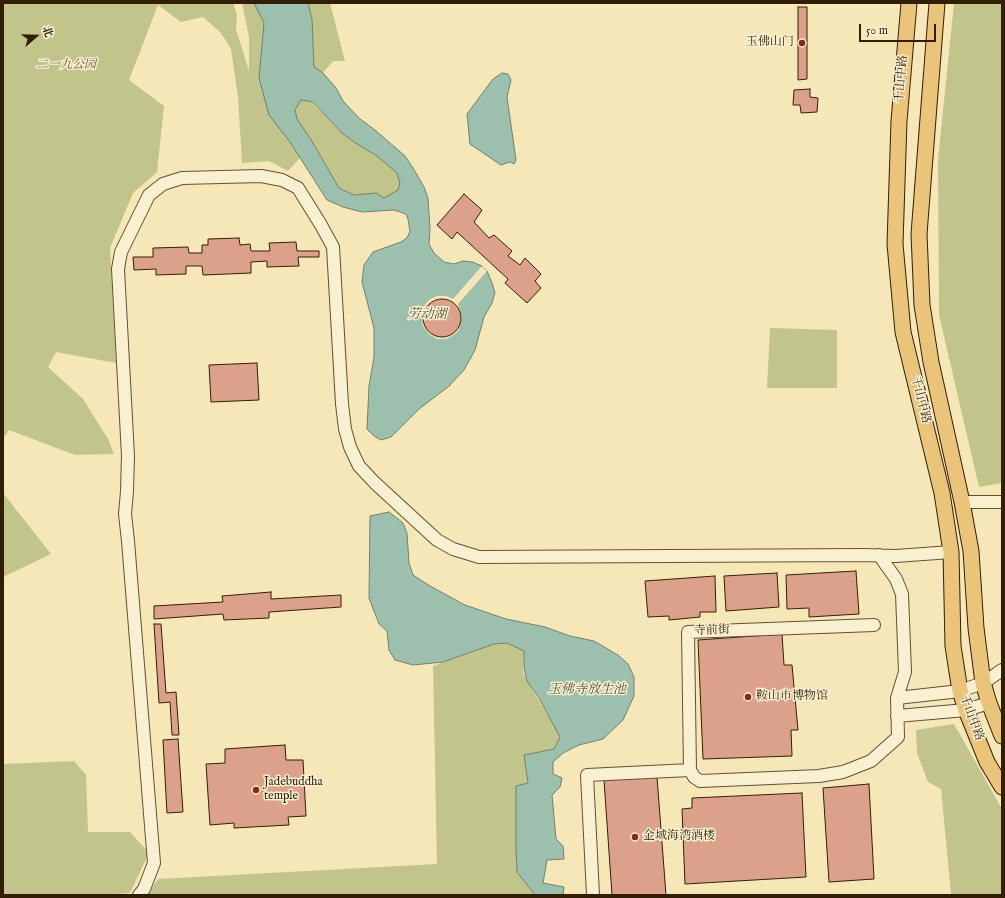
<!DOCTYPE html>
<meta charset="utf-8">
<style>
body{margin:0}
#map{position:relative;width:1005px;height:898px;overflow:hidden;background:#f6e7b8;font-family:"IM FELL English","Noto Serif SC",serif}
canvas{display:block}
.frame{position:absolute;inset:0;border:4px solid #321e05;pointer-events:none}
.north{position:absolute;left:16px;top:16px;width:40px;height:40px;-webkit-text-stroke:3px #f9efd1;paint-order:stroke;rotate:70deg;font-size:11px;font-weight:700;line-height:16px;text-align:center;color:#321e05}
.north::after{content:'';display:block;margin:auto;width:14px;height:18px;background:#321e05;clip-path:polygon(50% 0,100% 100%,50% 72%,0 100%)}
.scale{position:absolute;left:859px;top:24px;width:77px;height:18px;box-sizing:border-box;border:2px solid #321e05;border-top:0;padding-left:5px;font-size:12px;line-height:14px;white-space:nowrap;color:#321e05;-webkit-text-stroke:3px #f9efd1;paint-order:stroke}
</style>
<div id="map">
<canvas width="1005" height="898"></canvas>
<div class="frame"></div>
<div class="north">北</div>
<div class="scale">50 m</div>
</div>
<script>
const c = document.querySelector('canvas').getContext('2d');
c.lineJoin = 'round';
function fill(path, color) { c.fillStyle = color; c.fill(path, 'evenodd'); }
const shape = rows => new Path2D(rows.map(r => 'M' + r).join(''));
function trace(path, color, width, dash) { c.strokeStyle = color; c.lineWidth = width; c.lineCap = dash ? 'butt' : 'round'; c.setLineDash(dash || []); c.stroke(path); }
function label(font, color, halo, rows, align = 'center') {
  c.font = font + ' "IM FELL English","Noto Serif SC",serif'; c.lineWidth = 3; c.setLineDash([]); c.textBaseline = 'middle'; c.strokeStyle = halo; c.fillStyle = color; for (const [text, x, y, turn = 0] of rows) {
    c.save(); c.translate(x, y); c.rotate((+turn || 0) * Math.PI / 180); c.textAlign = isNaN(turn) ? turn : align; if (halo) c.strokeText(text, 0, 0); c.fillText(text, 0, 0); c.restore();
  }
}
fill(shape([
 [3,3,233,3,237,15,236,29,249,71,249,37,242,3,330,3,345,61,333,61,323,73,264,95,300,158,288,171,269,161,242,163,238,97,231,49,221,33,203,17,181,22,158,5,129,80,164,106,157,172,133,193,110,248,116,363,56,352,48,367,83,399,108,439,114,454,75,455,9,430,3,439],
 [954,3,1002,3,1002,483,979,487,939,315,938,160],
 [301,100,312,102,342,133,354,142,377,156,397,173,400,183,398,190,384,198,376,193,354,195,339,188,310,138,297,119,294,110],
 [770,328,837,330,837,388,767,388],
 [3,493,51,554,3,577],
 [507,643,524,651,523,672,527,681,561,737,554,749,524,755,528,783,516,786,517,872,535,895,147,895,158,879,437,864,433,666,494,644],
 [954,724,1002,809,1002,895,950,895,951,894,941,789,928,782,917,753,916,730],
 [74,761,86,775,88,832,130,832,149,853,130,893,103,895,3,895,3,764]
]), '#c1c48b');
const water = shape([
 [254,3,308,3,312,19,314,67,323,73,336,88,343,101,359,118,375,130,405,156,413,168,424,187,428,198,430,229,429,244,434,253,444,262,454,264,463,261,472,262,482,266,487,271,492,283,495,293,492,303,484,317,475,350,464,370,448,387,419,409,391,437,381,440,374,436,367,429,369,386,374,357,374,328,362,282,364,265,373,252,401,242,407,238,410,231,408,219,406,214,394,210,362,212,343,207,327,200,290,142,269,115,259,78,264,23,254,3],
 [301,100,313,102,342,133,354,142,377,156,397,173,400,183,398,190,384,198,376,193,354,195,339,188,310,138,297,119,295,110,301,100],
 [502,73,508,74,511,80,507,97,516,160,514,164,510,162,501,165,470,144,467,114,493,79,502,73],
 [389,512,403,523,407,533,409,563,413,575,430,586,465,605,506,619,545,627,570,636,594,641,618,655,628,664,634,677,634,696,623,720,603,739,579,745,563,753,553,762,553,774,562,778,560,787,552,795,556,839,563,846,564,859,547,860,543,883,564,887,563,895,535,895,517,872,516,849,516,786,528,783,524,755,554,749,560,737,539,698,527,681,524,668,524,651,507,643,494,644,443,662,413,665,395,660,389,650,387,631,379,624,369,598,370,516,389,512]
]);
fill(water, '#9dc0ae');
trace(water, '#727f6a', 1);
fill(shape([
 [482,266,487,271,458,304,462,317,459,330,454,335,446,339,437,339,429,334,423,326,421,315,423,307,429,300,437,296,446,296,453,299]
]), '#f6e7b8');
const building = shape([
 [798,7,807,7,807,79,798,80,798,7],
 [810,89,810,97,818,98,817,112,801,113,800,105,793,105,794,90,810,89],
 [464,194,482,210,474,222,489,238,494,235,512,251,508,256,520,265,525,258,541,274,535,281,541,288,527,303,505,283,508,279,457,232,452,239,437,225,464,194],
 [239,238,240,245,250,244,251,251,270,251,269,243,296,242,297,251,319,251,319,257,298,257,299,266,267,267,267,261,251,262,251,273,203,275,202,266,186,266,186,274,156,275,156,269,134,270,133,257,153,257,153,248,188,247,189,253,202,253,202,245,208,245,208,239,239,238],
 '423 318a19 19 0 1 1 38 0a19 19 0 1 1-38 0Z',
 [257,363,259,400,211,402,209,365,257,363],
 [856,571,859,614,809,617,809,608,787,609,786,575,856,571],
 [777,573,779,607,726,611,724,576,777,573],
 [715,576,716,612,700,612,700,617,669,620,669,616,648,617,645,581,715,576],
 [271,592,271,599,341,595,341,607,269,612,269,618,224,620,223,614,154,619,154,606,223,602,222,596,271,592],
 [154,624,161,624,166,693,176,692,179,735,172,735,170,702,159,703,154,624],
 [782,634,784,665,792,665,798,730,791,730,792,756,703,759,698,640,782,634],
 [178,739,183,812,167,813,163,740,178,739],
 [285,745,286,760,303,760,306,816,288,817,289,825,234,828,234,823,210,825,206,764,225,763,225,749,285,745],
 [657,777,666,895,612,895,604,780,657,777],
 [869,784,874,879,829,882,823,788,869,784],
 [802,793,806,877,685,884,682,809,692,808,692,798,802,793]
]);
fill(building, '#dca18a');
trace(building, '#321e05', 1);
const minor = shape([
 [962,502,1002,502],
 [897,698,960,691,983,683,1002,670],
 [897,716,966,710,989,703],
 [690,770,688,632,874,625],
 [139,895,144,889,154,863,128,541,125,514,127,491,128,456,118,269,121,252,149,195,163,184,182,178,261,176,282,180,298,188,321,225,333,247,342,404,345,429,350,447,359,466,375,483,437,540,453,549,479,557,863,555,896,556,951,552],
 [593,895,587,775,690,770,694,777,700,781,819,776,843,772,871,761,898,737,897,698,905,672,902,594,896,579,879,555]
]);
const major = shape([
 [909,3,899,121,895,244,903,332,942,493,951,552,953,646,960,691,966,710,987,762,1002,787],
 [937,3,919,234,922,305,931,362,962,502,971,551,976,628,983,683,989,703,1002,736]
]);
trace(minor, '#635032', 14);
trace(major, '#321e05', 17);
trace(minor, '#f9efd1', 12);
trace(major, '#ebc47c', 15);
for (const [x, y, r, color] of [
 [802,43,4,"#8f2418"],
 [748,697,4,"#8f2418"],
 [256,790,4,"#8f2418"],
 [635,837,4,"#8f2418"]
]) { const dot = new Path2D(); dot.arc(x, y, r, 0, 2 * Math.PI); c.fillStyle = color; c.fill(dot); trace(dot, '#f9efd1', 1.5); }
label('12px', '#321e05', '#f9efd1', [
 ["玉佛山门",794,43,"right"],
 ["鞍山市博物馆",756,697],
 ["Jadebuddha",264,783],
 ["temple",264,797],
 ["金域海湾酒楼",643,837]
], 'left');
label('italic 12px', '#5d502d', '#f9efd1', [
 ["二一九公园",66,66]
]);
label('12px', '#321e05', '#f9efd1', [
 ["千山中路",902,79,-85],
 ["千山中路",920,400,76],
 ["寺前街",712,631,-2],
 ["千山中路",971,718,70]
]);
label('italic 13px', '#524f38', '#f9efd1', [
 ["劳动湖",427,315],
 ["玉佛寺放生池",587,690]
]);
</script>
